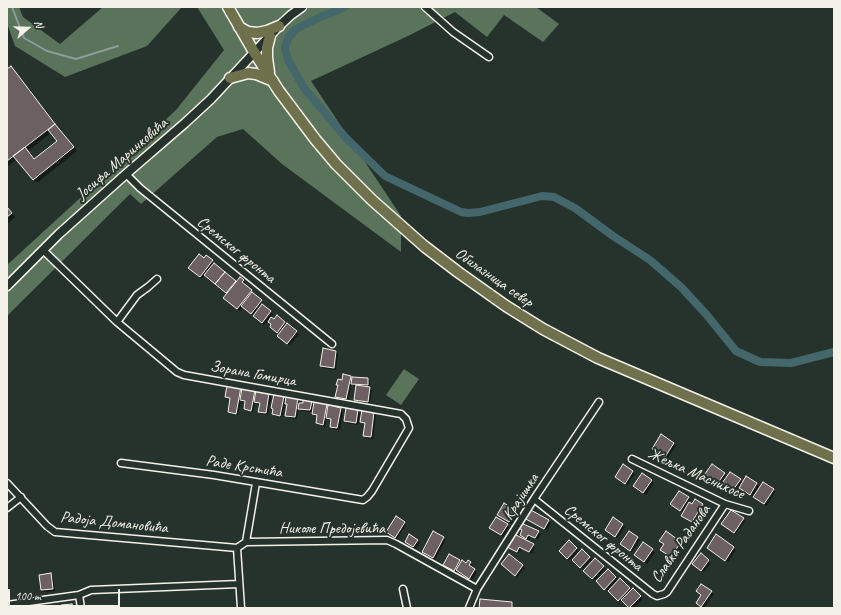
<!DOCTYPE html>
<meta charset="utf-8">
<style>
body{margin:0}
#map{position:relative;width:841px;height:615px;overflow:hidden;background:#26332d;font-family:Caveat,sans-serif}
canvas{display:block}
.frame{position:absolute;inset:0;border:8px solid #f4f1e8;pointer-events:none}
.north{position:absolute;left:8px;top:8px;width:40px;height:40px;-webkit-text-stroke:3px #26332d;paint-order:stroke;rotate:70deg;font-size:11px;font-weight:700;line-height:16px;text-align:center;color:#f4f1e8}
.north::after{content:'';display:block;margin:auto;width:14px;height:18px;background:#f4f1e8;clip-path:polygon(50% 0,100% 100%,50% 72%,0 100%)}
.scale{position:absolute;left:8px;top:589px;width:112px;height:18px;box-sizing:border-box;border:2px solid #f4f1e8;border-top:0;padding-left:5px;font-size:12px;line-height:14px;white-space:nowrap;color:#f4f1e8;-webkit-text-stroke:3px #26332d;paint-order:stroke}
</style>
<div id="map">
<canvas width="841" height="615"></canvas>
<div class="frame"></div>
<div class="north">N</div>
<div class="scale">100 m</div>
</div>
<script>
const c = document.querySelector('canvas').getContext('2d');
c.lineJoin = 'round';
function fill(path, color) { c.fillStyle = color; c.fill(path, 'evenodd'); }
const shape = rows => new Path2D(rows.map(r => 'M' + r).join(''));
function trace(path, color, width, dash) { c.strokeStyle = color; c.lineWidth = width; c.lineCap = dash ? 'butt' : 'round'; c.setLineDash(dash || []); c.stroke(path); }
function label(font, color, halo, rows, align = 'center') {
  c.font = font + ' Caveat,sans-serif'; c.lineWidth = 4; c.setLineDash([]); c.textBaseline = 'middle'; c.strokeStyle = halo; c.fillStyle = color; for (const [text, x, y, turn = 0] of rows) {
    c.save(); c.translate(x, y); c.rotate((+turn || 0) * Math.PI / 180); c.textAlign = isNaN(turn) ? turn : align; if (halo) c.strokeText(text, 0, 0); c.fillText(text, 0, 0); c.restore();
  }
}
fill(shape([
 [7,7,19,7,23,17,60,44,103,7,182,7,147,46,65,77,15,46,7,23],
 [197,7,536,7,559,24,543,42,504,15,487,37,455,12,410,35,311,81,401,216,401,252,282,164,243,129,217,137,141,204,130,194,7,316,7,265,176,110,224,50],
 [404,369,419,379,401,405,386,395]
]), '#59745a');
fill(shape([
 [11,67,77,151,37,183,17,159,7,167,7,70],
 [51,133,58,141,35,160,28,151],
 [7,207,15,217,7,224],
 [206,256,237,283,241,278,246,283,244,285,254,293,253,295,263,303,262,305,273,314,270,318,274,321,277,317,299,334,290,345,281,338,280,334,273,329,273,324,268,320,264,325,243,307,240,311,227,300,228,294,205,275,202,279,192,270],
 [336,351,338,354,336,370,323,368,321,366],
 [351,377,352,379,368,379,370,382,370,388,372,391,370,404,357,401,355,399,357,386,354,386,352,383,348,401,339,399,336,396,339,386,337,385],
 [228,386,255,391,257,393,257,391,269,393,271,396,268,415,261,413,259,411,260,405,255,402,253,412,247,411,245,409,246,403,241,402,238,415,231,414,229,412,231,400,226,397],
 [283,397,287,400,297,399,300,401,299,404,311,402,314,405,327,405,329,408,329,407,341,409,343,411,340,430,333,429,331,427,332,420,327,417,325,427,319,425,317,423,318,417,315,416,313,414,313,412,302,411,299,407,297,419,289,418,286,415,288,406,285,403,282,417,275,416,273,414],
 [347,409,358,411,360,414,358,425,347,423,345,421],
 [363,411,374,413,376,415,373,439,366,438,364,436,366,424,361,421],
 [662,436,676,446,667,459,655,451],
 [624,465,635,474,627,485,618,479],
 [724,474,728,477,740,479,743,483,747,478,760,487,773,490,775,492,767,506,739,486,736,492,723,482,718,489,706,481],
 [651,481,654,483,646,495,637,488],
 [688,498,690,500,689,503,693,505,702,505,704,507,694,524,685,518,684,513,673,506],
 [530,510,551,523,547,531,528,520],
 [515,511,518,514,512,524,498,515],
 [614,518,625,527,617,538,606,530],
 [743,519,745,521,736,534,724,526],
 [404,522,406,525,397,539,389,534],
 [507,524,509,527,503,537,490,528],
 [520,528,538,532,541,534,538,540,531,536,529,540,521,535,522,530],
 [629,532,640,540,632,552,623,546],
 [443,538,446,540,435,560,423,552],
 [418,540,420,543,416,549,408,544],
 [569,542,580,552,582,551,592,560,583,569,572,558,570,560,560,551],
 [681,543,683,545,674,559,663,552,665,544],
 [533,545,535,547,532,554,522,548,519,553,508,546],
 [708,548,733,548,736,550,728,562],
 [652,550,655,552,647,564,638,557],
 [450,555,462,563,466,564,468,562,473,565,471,568,477,572,472,580,458,571,457,573,444,565],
 [509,555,525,568,517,577,504,567],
 [701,555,711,563,704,572,696,567],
 [595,560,605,569,595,580,585,571],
 [608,570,619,581,620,580,632,591,633,589,643,599,634,608,630,608,622,600,621,602,597,581],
 [50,574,53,577,55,591,44,592,42,590,40,576],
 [702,585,714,594,704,608,699,605,702,595]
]), '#0007');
trace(shape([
 [12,7,24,38,47,51,76,59,118,46]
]), '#8a9e9d', 2);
trace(shape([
 [345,7,318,18,296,29,288,38,285,48,288,60,304,88,346,138,385,176,461,212,468,213,480,212,542,196,554,197,575,208,613,236,650,260,681,287,706,314,736,351,760,362,791,363,834,352]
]), '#44676b', 8);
const building = shape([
 [11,66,55,124,7,161,7,69,11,66],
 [55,124,74,147,33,180,13,156,25,147,34,159,57,141,48,130,55,124],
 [7,207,12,213,7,217,7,207],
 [199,254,204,258,206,255,213,260,200,277,188,268,199,254],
 [214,263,225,272,215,284,204,275,214,263],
 [225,272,236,281,226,293,215,284,225,272],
 [240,277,244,280,242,282,252,290,237,309,223,298,240,277],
 [252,292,262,300,251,314,241,306,252,292],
 [262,304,271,311,262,323,253,316,262,304],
 [277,315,285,322,277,333,270,327,271,324,268,322,271,317,274,319,277,315],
 [287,323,297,331,287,344,277,336,287,323],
 [323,348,336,351,334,368,320,366,323,348],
 [343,374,351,376,346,399,335,397,338,385,336,385,338,379,342,380,343,374],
 [352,377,368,378,368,385,351,384,352,377],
 [227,385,241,387,236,414,228,412,230,398,225,397,227,385],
 [356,385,370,387,368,402,354,400,356,385],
 [242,388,255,390,251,411,244,409,245,401,240,400,242,388],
 [256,390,269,393,266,413,258,412,260,403,254,402,256,390],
 [274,394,284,396,280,416,272,414,273,409,271,408,274,394],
 [286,396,298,398,295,417,285,416,287,404,285,404,286,396],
 [303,400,312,401,310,410,298,409,299,403,303,403,303,400],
 [314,402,327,404,323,425,316,423,317,415,312,414,314,402],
 [328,405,341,408,337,428,330,427,331,419,326,418,328,405],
 [346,408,358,410,356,423,344,421,346,408],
 [362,410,374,412,371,437,363,436,365,423,360,422,362,410],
 [661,434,674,443,665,457,652,449,661,434],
 [623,464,633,471,625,484,615,477,623,464],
 [712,464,725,473,715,487,702,478,712,464],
 [730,472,741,479,733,490,722,483,730,472],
 [642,473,652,480,643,493,633,486,642,473],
 [746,476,757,483,750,495,739,488,746,476],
 [763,482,774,489,764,504,753,497,763,482],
 [679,491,689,497,680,511,670,504,679,491],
 [695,499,703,504,692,522,681,516,689,502,692,504,695,499],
 [504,503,516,511,509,522,497,515,504,503],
 [529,509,549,520,544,529,524,518,529,509],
 [731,510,744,518,734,533,721,524,731,510],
 [396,516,405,522,395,538,386,532,396,516],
 [496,517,508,524,501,535,489,528,496,517],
 [613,517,623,524,615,537,605,530,613,517],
 [521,523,539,531,535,538,528,535,526,539,520,535,522,530,519,528,521,523],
 [433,531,444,537,433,558,422,552,433,531],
 [629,531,638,537,630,551,620,544,629,531],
 [666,531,681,542,671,557,660,550,664,544,659,541,666,531],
 [409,534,418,540,413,547,405,542,409,534],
 [514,534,534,544,529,552,519,547,517,552,507,547,514,534],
 [716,534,734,547,725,561,707,548,716,534],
 [569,540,577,548,567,559,559,551,569,540],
 [643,542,653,549,644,562,634,555,643,542],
 [582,549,590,557,580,568,572,560,582,549],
 [701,553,709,560,701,571,692,564,701,553],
 [449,554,460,560,454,571,443,565,449,554],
 [509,554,523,565,515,576,501,564,509,554],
 [595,558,604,566,592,579,583,571,595,558],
 [462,560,466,563,468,560,471,562,469,565,475,569,469,579,456,570,462,560],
 [608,569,616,577,604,590,596,581,608,569],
 [51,573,53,589,41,590,39,575,51,573],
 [620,578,630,588,618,601,608,591,620,578],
 [701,584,712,591,701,607,696,603,701,595,696,591,701,584],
 [633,588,641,596,629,608,621,600,633,588],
 [480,599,512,602,512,608,479,608,480,599],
 [72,604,73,608,61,608,61,605,72,604]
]);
fill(building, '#6c6063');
trace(building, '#f4f1e8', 1);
const minor = shape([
 [425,7,453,32,489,57],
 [126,174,140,188,332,344],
 [43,250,117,322,177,372,184,375,401,414,406,419,409,428,372,491,367,497,363,500,214,475,121,463],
 [117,322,137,295,148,287,157,279],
 [632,459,725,504,749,511],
 [7,483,47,526,55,532,237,548,241,608],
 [534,499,653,594,657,596,664,594,667,592,725,504],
 [7,508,21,497],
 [246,542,387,540,396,544,477,589],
 [237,548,246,542,256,483],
 [403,589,407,608],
 [79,595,81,608],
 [7,605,79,595,91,590,239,584],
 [469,608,477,589,534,499,599,402]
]);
const tertiary = shape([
 [7,286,59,234,126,174,185,123,211,99,279,26,291,15,302,7]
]);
const primary = shape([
 [228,7,254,52,279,91,315,139,336,164,372,200,424,246,458,272,506,306,543,329,598,358,834,458],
 [239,27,248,32,257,33,267,31,279,26],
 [269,72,267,58,267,48,270,36],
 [230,78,248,73,256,74,273,81]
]);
trace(minor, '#f4f1e8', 9);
trace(tertiary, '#f4f1e8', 11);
trace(primary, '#f4f1e8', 13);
trace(minor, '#26332d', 6);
trace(tertiary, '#26332d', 8);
trace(primary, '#6e714b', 10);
label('16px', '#f4f1e8', '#26332d', [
 ["Јосифа Маринковића",122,159,-41],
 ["Сремског фронта",236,250,39],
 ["Обилазница север",494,278,35],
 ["Зорана Гомирца",253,374,10],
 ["Раде Крстића",244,467,9],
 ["Жељка Масникосе",696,474,24],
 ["Крајишка",521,497,-57],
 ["Радоја Домановића",114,523,6],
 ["Николе Предојевића",332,529],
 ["Сремског фронта",603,538,39],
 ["Славка Раданова",681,544,-55]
]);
</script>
